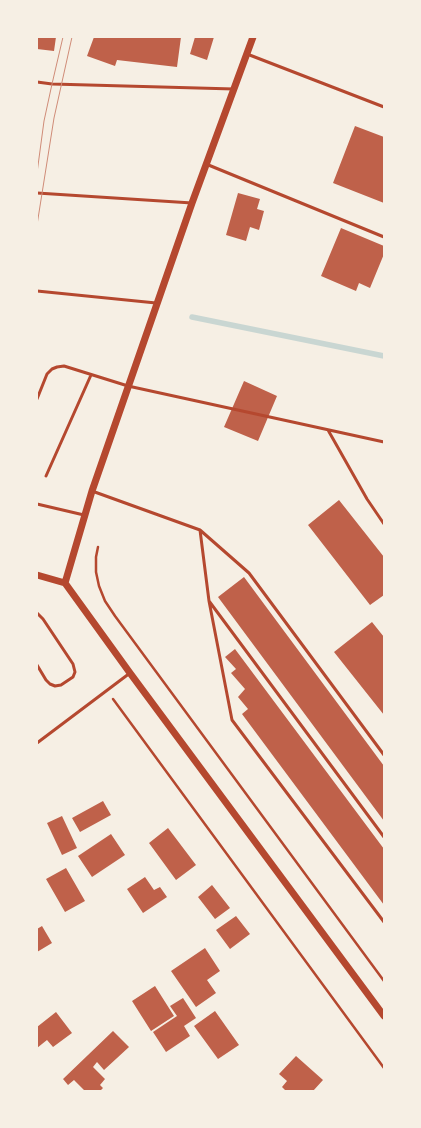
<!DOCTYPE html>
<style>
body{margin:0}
#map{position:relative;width:421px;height:1128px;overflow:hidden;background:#f6efe4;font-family:"Exo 2",sans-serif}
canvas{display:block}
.frame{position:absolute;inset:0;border:38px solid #f6efe4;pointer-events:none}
</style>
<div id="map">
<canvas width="421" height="1128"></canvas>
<div class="frame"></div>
</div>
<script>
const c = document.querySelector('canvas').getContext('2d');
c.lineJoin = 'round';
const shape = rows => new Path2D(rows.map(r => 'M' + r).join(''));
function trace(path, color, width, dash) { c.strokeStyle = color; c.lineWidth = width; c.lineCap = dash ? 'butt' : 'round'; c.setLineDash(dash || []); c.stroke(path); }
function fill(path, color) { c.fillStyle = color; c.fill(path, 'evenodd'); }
trace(shape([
 [192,317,384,356]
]), '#c9d6d2', 5.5);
fill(shape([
 [37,37,56,37,54,51,37,49],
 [94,37,181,37,177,67,117,60,115,66,87,56],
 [195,37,214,37,207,60,190,54],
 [355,126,384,137,384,203,333,183],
 [238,193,260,199,257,209,264,211,259,230,250,227,246,241,226,235],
 [341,228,384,246,384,254,370,288,359,283,356,291,321,276],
 [244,381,277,396,258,441,224,427],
 [339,500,384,557,384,595,370,605,308,525],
 [244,577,384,766,384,821,218,597],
 [372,622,384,637,384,715,334,652],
 [235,649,384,849,384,905,242,714,248,709,238,697,245,689,231,673,236,669,225,657],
 [103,801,111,815,80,832,72,818],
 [62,816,77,848,62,855,47,823],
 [168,828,196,865,176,880,149,843],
 [111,834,125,855,92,877,78,856],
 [66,868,85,901,65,912,46,879],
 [145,877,154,890,160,887,167,897,143,913,127,889],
 [212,885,230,908,215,919,198,897],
 [236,916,250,934,230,949,216,930],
 [42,926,52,943,37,952,37,929],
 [205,948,220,971,207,980,216,993,196,1007,171,971],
 [155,986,174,1016,151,1031,132,1001],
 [183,998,196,1018,184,1026,190,1036,166,1052,153,1032,177,1016,170,1006],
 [215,1011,239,1045,218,1059,194,1026],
 [56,1012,72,1033,53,1047,47,1040,37,1048,37,1027],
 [113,1031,129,1047,104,1070,97,1062,93,1067,105,1079,100,1085,103,1088,100,1091,85,1091,74,1080,68,1085,63,1079],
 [296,1056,323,1080,313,1091,286,1091,282,1087,287,1081,279,1074]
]), '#bf614a');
trace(shape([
 [98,547,96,557,96,572,99,586,105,601,115,616,384,981],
 [113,699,384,1068]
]), '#b5482f', 2.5);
trace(shape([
 [247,54,384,107],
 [37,82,52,84,234,89],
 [206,164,384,237],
 [37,193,192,203],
 [37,291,156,303],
 [37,399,47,374,52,369,57,367,64,366,128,386,384,442],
 [328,430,367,499,384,524],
 [46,476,91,375],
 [92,491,200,530,249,573,384,755],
 [37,504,84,515],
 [200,530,209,601,384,837],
 [209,601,232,720,384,922],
 [37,613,43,619,73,664,75,672,73,677,61,685,55,686,50,684,46,680,37,665],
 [37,743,130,673]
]), '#b5482f', 3);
trace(shape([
 [37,575,65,583,130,673,384,1016],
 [65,583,92,491,192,203,253,37]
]), '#b5482f', 7);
trace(shape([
 [37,173,44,121,52,84,63,37],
 [37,225,54,118,72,37]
]), '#cf8b77', 1);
</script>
